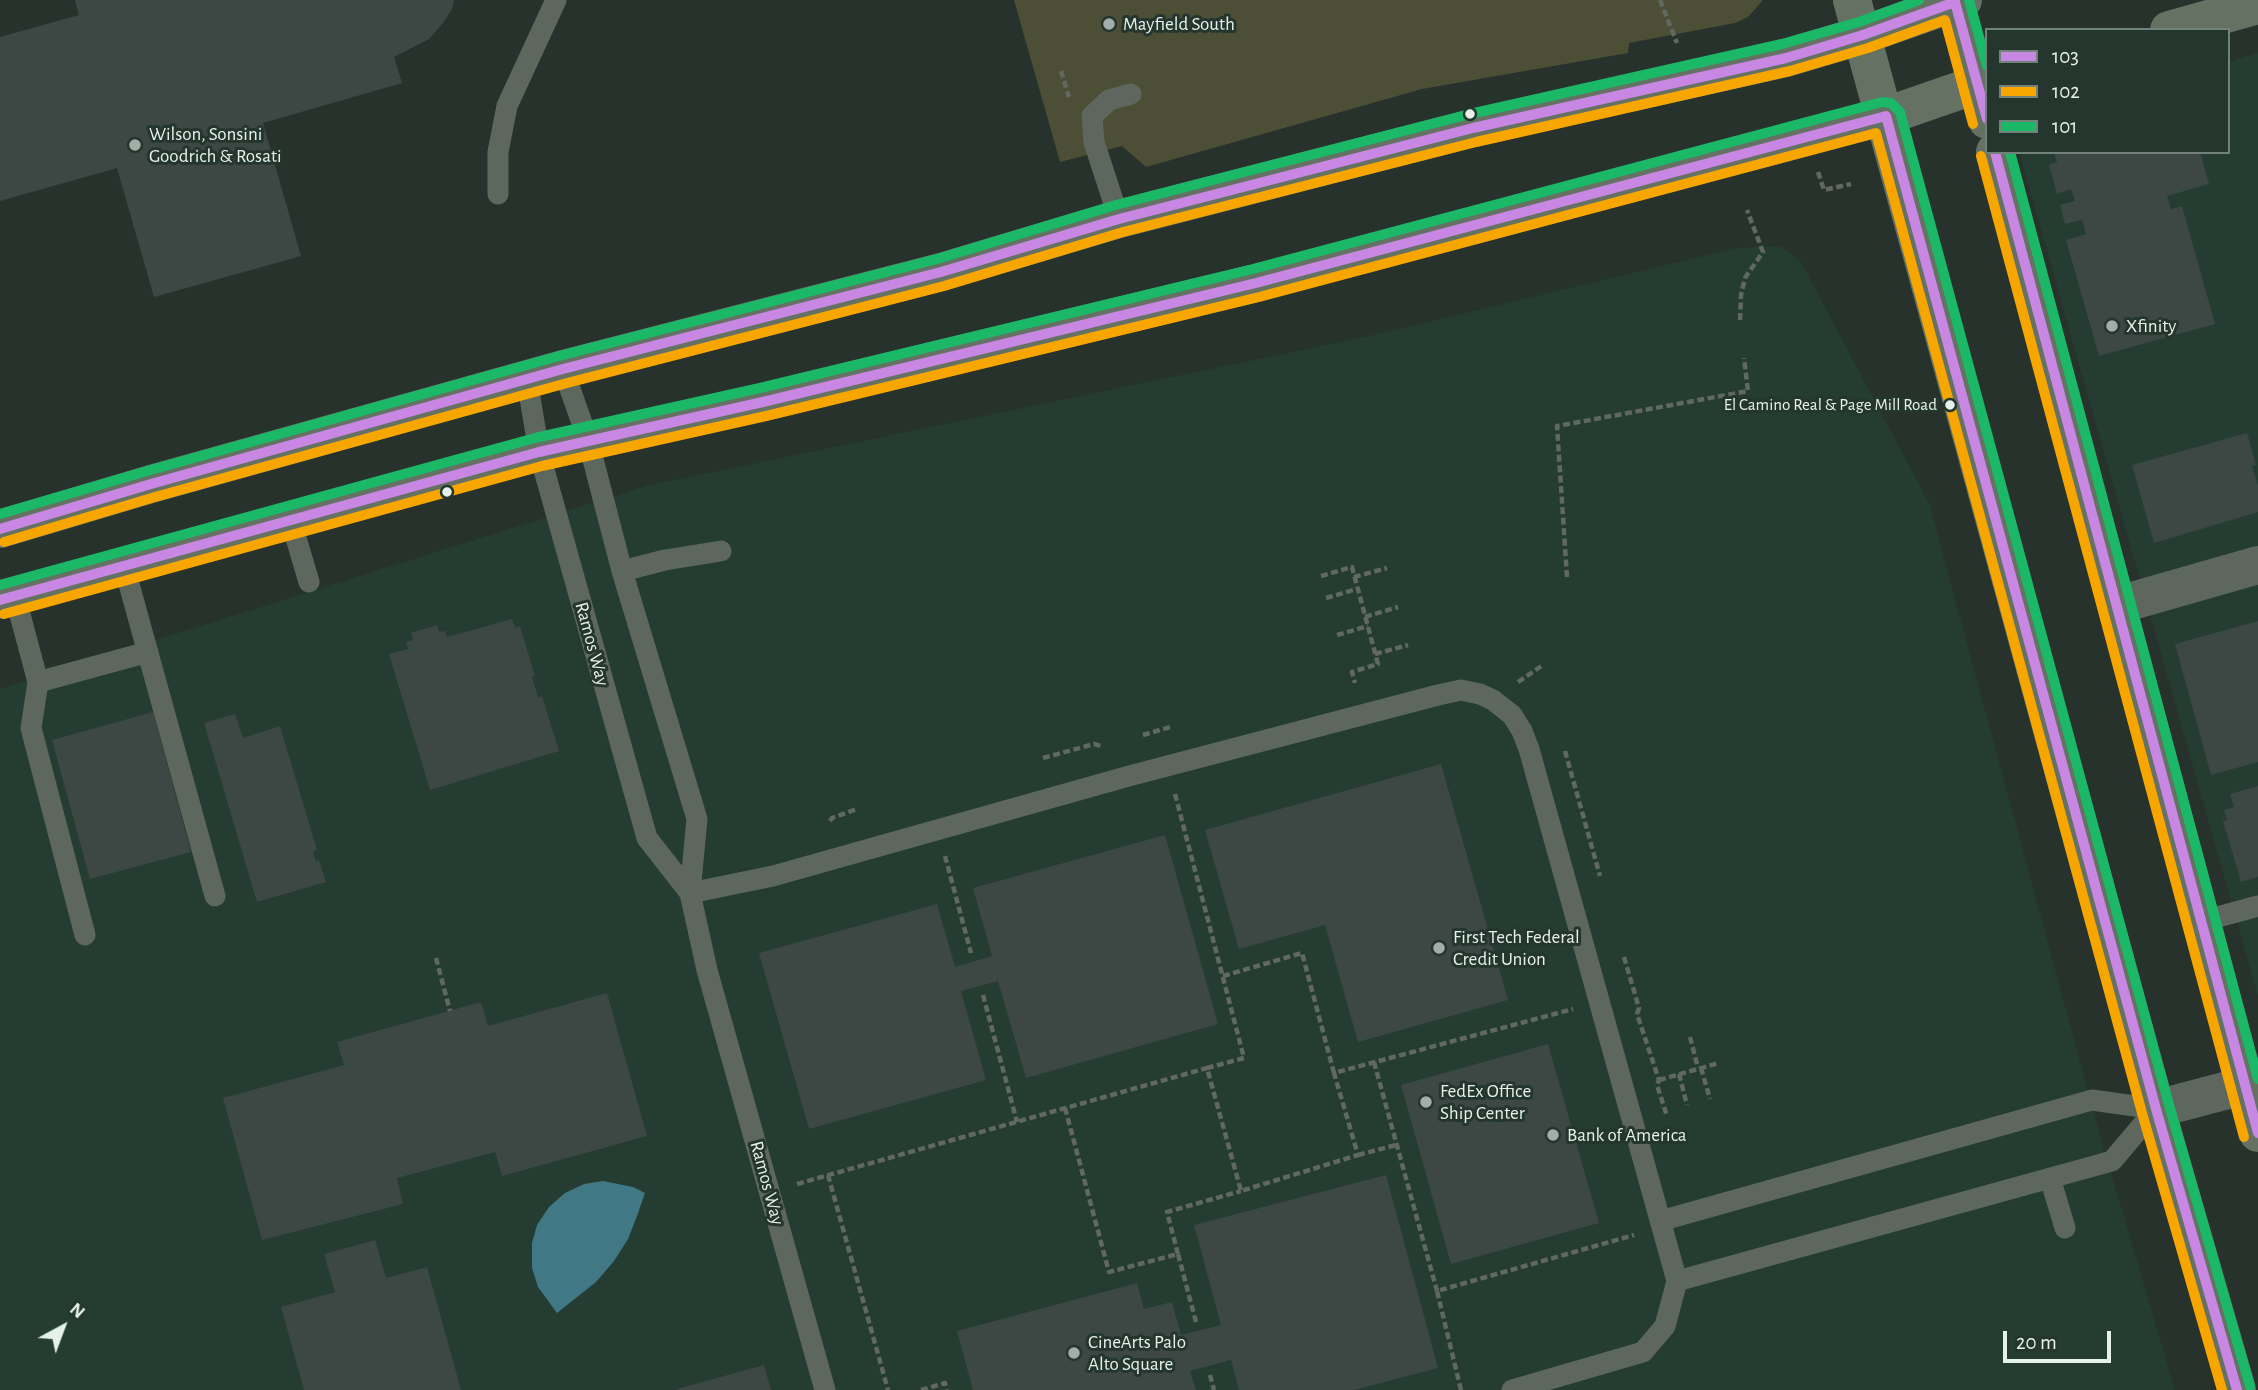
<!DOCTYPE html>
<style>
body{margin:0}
#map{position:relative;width:2258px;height:1390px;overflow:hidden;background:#28322d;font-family:"Alegreya Sans",sans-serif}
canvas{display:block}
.legend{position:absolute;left:1985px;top:28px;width:245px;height:126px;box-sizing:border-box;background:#24362e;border:2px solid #72817a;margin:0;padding:9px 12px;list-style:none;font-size:21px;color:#e6f1ec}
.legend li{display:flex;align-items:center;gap:14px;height:35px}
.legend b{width:35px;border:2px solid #72817a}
.north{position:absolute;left:28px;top:1292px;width:70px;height:70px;-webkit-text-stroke:5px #24362e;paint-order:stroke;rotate:41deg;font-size:19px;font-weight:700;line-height:28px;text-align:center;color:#e6f1ec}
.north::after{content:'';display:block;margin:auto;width:24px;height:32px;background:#e6f1ec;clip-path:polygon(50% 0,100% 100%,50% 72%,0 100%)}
.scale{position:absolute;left:2003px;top:1331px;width:108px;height:32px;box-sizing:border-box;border:4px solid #e6f1ec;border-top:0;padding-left:9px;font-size:21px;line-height:24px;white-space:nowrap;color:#e6f1ec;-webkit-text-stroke:5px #24362e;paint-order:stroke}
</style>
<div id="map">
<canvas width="2258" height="1390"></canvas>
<ul class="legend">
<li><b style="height:9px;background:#c787e3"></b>103</li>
<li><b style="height:9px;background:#f7a600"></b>102</li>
<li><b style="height:9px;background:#1ab867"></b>101</li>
</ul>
<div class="north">N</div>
<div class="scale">20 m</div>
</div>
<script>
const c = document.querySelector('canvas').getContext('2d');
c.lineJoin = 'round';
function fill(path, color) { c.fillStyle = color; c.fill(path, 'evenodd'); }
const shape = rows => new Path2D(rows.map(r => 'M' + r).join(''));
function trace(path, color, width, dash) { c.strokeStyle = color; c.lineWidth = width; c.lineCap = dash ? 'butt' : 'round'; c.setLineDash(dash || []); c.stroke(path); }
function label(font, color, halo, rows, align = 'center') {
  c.font = font + ' "Alegreya Sans",sans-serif'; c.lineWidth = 6; c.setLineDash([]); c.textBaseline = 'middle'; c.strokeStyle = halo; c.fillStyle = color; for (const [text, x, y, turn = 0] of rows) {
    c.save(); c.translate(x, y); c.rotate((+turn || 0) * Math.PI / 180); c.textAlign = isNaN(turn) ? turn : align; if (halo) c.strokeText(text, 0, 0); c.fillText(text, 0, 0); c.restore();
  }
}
fill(shape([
 [2258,53,2258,996,2019,152,2228,152,2228,62],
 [1775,246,1784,248,1801,262,1929,503,2099,1132,2175,1390,0,1390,0,689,646,486,1365,337,1737,248]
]), '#253c32');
fill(shape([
 [1014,0,1763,0,1748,17,1735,23,1629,43,1628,53,1422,89,1146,167,1122,146,1060,162]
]), '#4c4f36');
fill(shape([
 [603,1181,633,1187,645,1193,637,1216,628,1239,614,1261,596,1282,557,1313,538,1287,532,1268,532,1243,537,1225,549,1207,565,1193,584,1184]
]), '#417886');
fill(shape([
 [75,0,454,0,452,9,443,23,429,39,394,57,402,83,263,123,301,256,154,297,117,168,0,201,0,37,79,15],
 [2054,152,2200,152,2209,184,2167,196,2171,209,2182,206,2215,324,2099,356,2066,240,2086,234,2082,220,2065,224,2060,205,2075,201,2071,189,2057,194,2049,165,2057,162],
 [2247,433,2256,465,2252,466,2258,486,2258,512,2154,543,2132,465],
 [512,619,515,628,520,626,535,676,532,677,538,697,542,696,559,751,430,790,389,654,408,649,406,642,413,640,411,633,437,625,439,632,445,631,447,637],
 [2258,621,2258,762,2211,775,2175,644],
 [153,712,191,852,90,879,52,740],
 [235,714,243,738,280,726,317,850,313,851,316,861,319,860,326,882,257,902,204,723],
 [1441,764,1508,1000,1358,1042,1325,925,1239,949,1205,830],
 [2258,786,2258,877,2241,882,2223,821,2227,820,2224,810,2234,807,2230,794],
 [1165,835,1218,1024,1026,1078,998,981,961,991,986,1080,809,1129,759,953,937,904,955,967,992,956,973,888],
 [607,993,647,1136,502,1176,495,1152,397,1178,403,1204,262,1240,223,1098,344,1065,337,1042,481,1002,488,1026],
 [1548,1044,1599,1223,1451,1264,1401,1085],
 [1386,1175,1438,1368,1354,1390,1239,1390,1231,1360,1190,1371,1196,1390,973,1390,957,1331,1137,1283,1144,1309,1172,1302,1181,1335,1221,1325,1194,1225],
 [375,1240,386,1278,427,1267,461,1390,304,1390,281,1307,335,1292,324,1254],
 [764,1365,771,1390,677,1390,677,1389]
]), '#3d4744');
trace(shape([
 [1660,0,1677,43],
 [1061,71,1069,97],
 [1818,172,1824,190,1851,184],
 [1740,320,1741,295,1745,278,1763,252,1747,210],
 [1321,576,1352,567,1378,664,1352,672,1355,683],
 [1354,577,1387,568],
 [1567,577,1557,426,1748,391,1744,358],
 [1326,598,1357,589],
 [1365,617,1398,607],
 [1337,635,1368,626],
 [1375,654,1408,645],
 [1518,682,1543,665],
 [1143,735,1170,727],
 [1565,751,1600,876],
 [1043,758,1094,744,1101,746],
 [1175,794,1244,1058,1207,1068,1241,1191,1358,1155,1334,1073,1573,1009],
 [830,821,832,818,857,809],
 [945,856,971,953],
 [1624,957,1639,1008,1637,1014,1659,1080,1657,1085,1667,1116],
 [436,958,450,1011],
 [1223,976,1302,953,1334,1073],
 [983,995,1017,1122],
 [1690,1037,1698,1068],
 [1374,1062,1437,1291],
 [1701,1068,1710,1099],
 [1679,1074,1687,1105],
 [1659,1080,1719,1063],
 [1065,1108,1109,1272,1178,1254,1196,1322],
 [1358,1155,1396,1145],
 [828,1175,888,1390],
 [797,1184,1207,1068],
 [1178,1254,1167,1212,1241,1191],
 [1210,1375,1214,1390],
 [921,1390,945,1383,947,1390],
 [1461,1390,1437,1291,1634,1235]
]), '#606860', 4.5, [7, 3.5]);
trace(shape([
 [498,194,498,152,507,106,556,0],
 [1119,219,1094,142,1092,116,1109,100,1131,94],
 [563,369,588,440,622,571,697,819,690,893,707,970,825,1390],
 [527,380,539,452,647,838,690,893],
 [291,521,309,582],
 [124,566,215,896],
 [622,571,665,560,721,551],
 [15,596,38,682,31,728,85,935],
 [38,682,148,652],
 [690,893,773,876,1129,776,1438,695,1461,690,1480,694,1493,700,1512,715,1522,731,1529,749,1677,1281,1665,1326,1643,1352,1512,1390],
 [2203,921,2258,906],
 [2050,1178,2065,1228],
 [1660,1221,2092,1100,2156,1109],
 [1677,1281,2112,1161,2156,1109]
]), '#5e675d', 21);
trace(shape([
 [2118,605,2258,565],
 [2156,1109,2258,1082]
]), '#5e675d', 38);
trace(shape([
 [1852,0,2156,1109,2237,1390],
 [1954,0,1987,120],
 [2169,30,2258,5],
 [1995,152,2258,1133],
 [0,529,151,484,563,369,941,272,1119,219,1473,128,1786,58,1863,35,1963,0],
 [0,600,539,452,763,402,1256,283,1886,116,1987,81]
]), '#647163', 38);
trace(shape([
 [1995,152,2258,1133],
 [0,529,151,484,563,369,941,272,1119,219,1473,128,1786,58,1863,35,1955,2,1987,119],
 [0,600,539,452,763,402,1256,283,1886,116,2156,1109,2237,1390]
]), '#c787e3', 10);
trace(shape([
 [1981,156,2244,1137],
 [4,542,155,497,567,383,944,286,1123,232,1476,142,1790,71,1868,48,1945,20,1973,124],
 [4,614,542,466,766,416,1259,297,1876,133,2142,1113,2222,1390]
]), '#f7a600', 10);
trace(shape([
 [1969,0,1987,66],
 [2010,152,2258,1079],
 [0,514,147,471,559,356,937,259,1116,205,1470,114,1782,44,1859,22,1919,0],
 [0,585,535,438,760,388,1253,269,1882,102,1891,103,1900,112,2169,1105,2250,1386]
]), '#1ab867', 10);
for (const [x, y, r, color] of [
 [1109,24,7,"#a4aea9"],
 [1470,114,6,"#e6f1ec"],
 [135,145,7,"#a4aea9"],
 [2112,326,7,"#a4aea9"],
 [1950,405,6,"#e6f1ec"],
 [447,492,6,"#e6f1ec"],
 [1439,948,7,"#a4aea9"],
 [1426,1102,7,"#a4aea9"],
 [1553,1135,7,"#a4aea9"],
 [1074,1353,7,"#a4aea9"]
]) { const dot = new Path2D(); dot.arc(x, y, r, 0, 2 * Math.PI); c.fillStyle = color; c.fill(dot); trace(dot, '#24362e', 2.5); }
label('17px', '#e6f1ec', '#24362e', [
 ["El Camino Real & Page Mill Road",1937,405]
], 'right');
label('19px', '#e6f1ec', '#24362e', [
 ["Mayfield South",1123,24],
 ["Wilson, Sonsini",149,134],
 ["Goodrich & Rosati",149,156],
 ["Xfinity",2126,326],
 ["First Tech Federal",1453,937],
 ["Credit Union",1453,959],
 ["FedEx Office",1440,1091],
 ["Ship Center",1440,1113],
 ["Bank of America",1567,1135],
 ["CineArts Palo",1088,1342],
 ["Alto Square",1088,1364]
], 'left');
label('19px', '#e6f1ec', '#24362e', [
 ["Ramos Way",592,644,75],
 ["Ramos Way",767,1183,75]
]);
</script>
